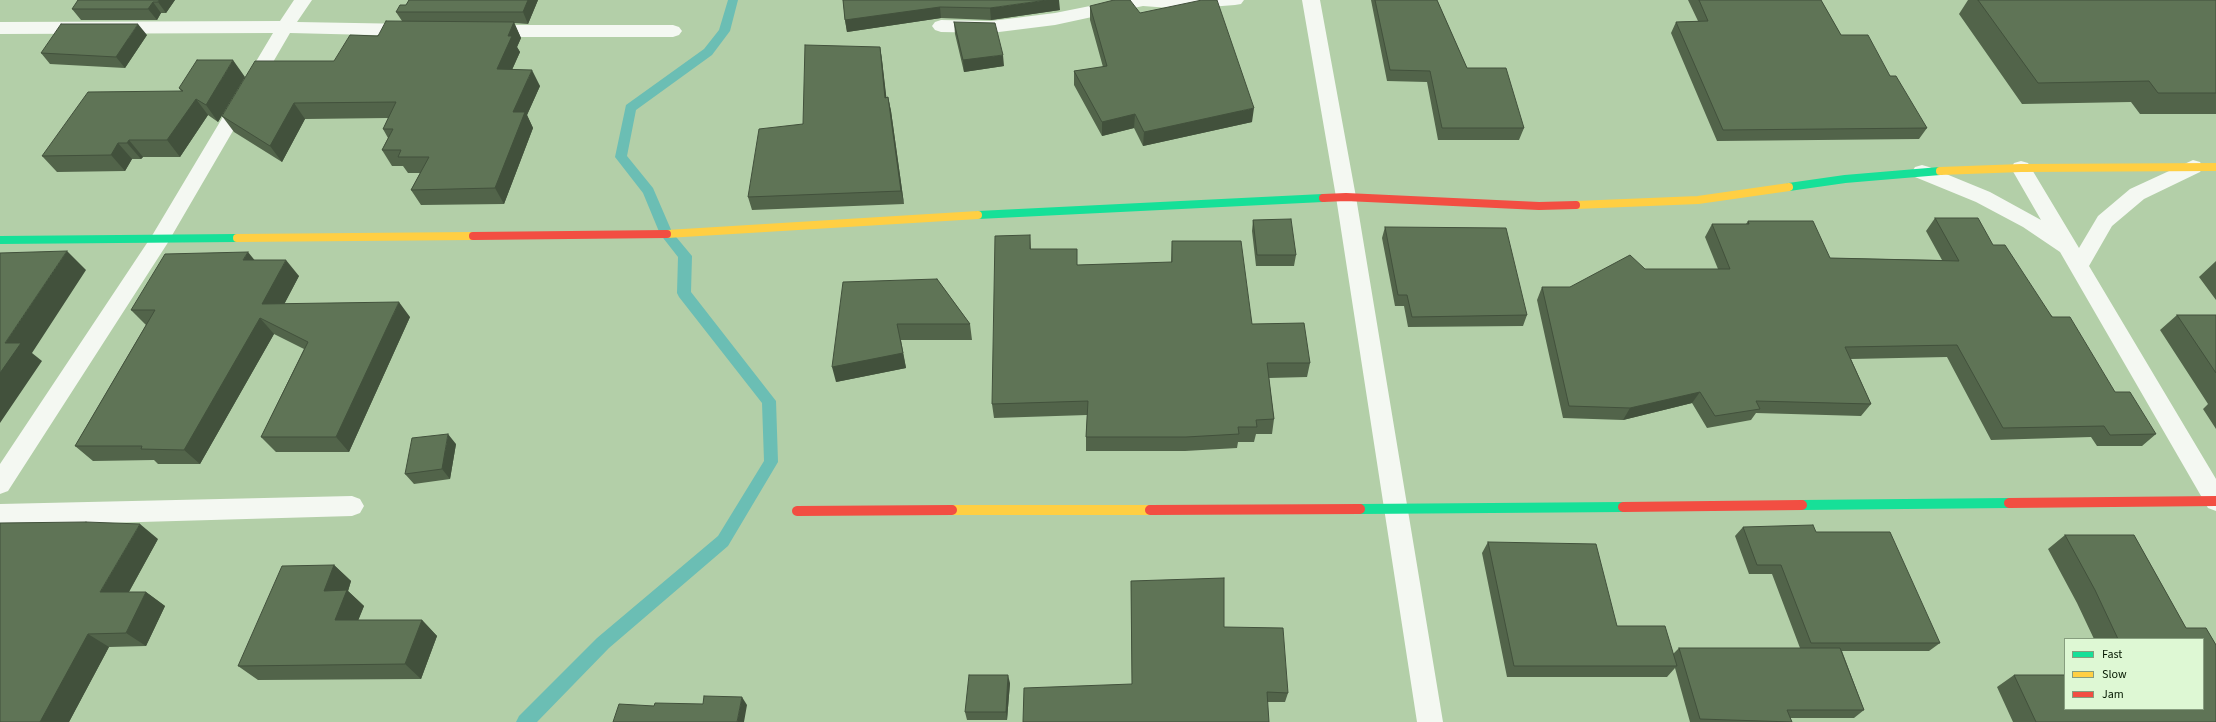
<!DOCTYPE html>
<style>
body{margin:0}
#map{position:relative;width:2216px;height:722px;overflow:hidden;background:#b3cfa8;font-family:"Source Sans 3",sans-serif}
canvas{display:block}
.legend{position:absolute;left:2064px;top:638px;width:140px;height:72px;box-sizing:border-box;background:#def8d4;border:1px solid #879e7f;margin:0;padding:5px 7px;list-style:none;font-size:12px;color:#051800}
.legend li{display:flex;align-items:center;gap:8px;height:20px}
.legend b{width:20px;border:1px solid #879e7f}
</style>
<div id="map">
<canvas width="2216" height="722"></canvas>
<ul class="legend">
<li><b style="height:5px;background:#16e098"></b>Fast</li>
<li><b style="height:5px;background:#ffcf43"></b>Slow</li>
<li><b style="height:5px;background:#f24e42"></b>Jam</li>
</ul>
</div>
<script>
const c = document.querySelector('canvas').getContext('2d');
c.lineJoin = 'round';
const shape = rows => new Path2D(rows.map(r => 'M' + r).join(''));
function fill(path, color) { c.fillStyle = color; c.fill(path, 'evenodd'); }
function trace(path, color, width, dash) { c.strokeStyle = color; c.lineWidth = width; c.lineCap = dash ? 'butt' : 'round'; c.setLineDash(dash || []); c.stroke(path); }
fill(shape([
 [728,0,738,0,730,31,712,55,636,110,627,156,653,188,672,232,692,256,691,292,776,401,778,462,728,546,609,648,537,722,516,722,519,716,597,638,718,536,764,461,762,403,679,297,677,293,678,257,660,234,643,193,615,157,626,105,704,49,719,30,728,0]
]), '#6bbeb4');
fill(shape([
 [294,0,312,0,297,22,412,24,418,26,421,30,418,34,412,36,290,33,167,244,8,491,0,494,0,464,153,234,273,33,0,34,0,22,280,21,294,0],
 [1120,0,1244,0,1241,4,1235,5,1183,9,1143,6,1055,25,991,33,941,32,935,30,932,26,935,22,941,20,991,21,1055,13,1120,0],
 [1302,0,1320,0,1356,197,1443,722,1417,722,1336,197,1302,0],
 [488,25,673,25,679,27,682,31,679,35,673,37,488,37,482,35,479,31,482,27,488,25],
 [2193,160,2200,162,2203,167,2200,172,2144,199,2112,226,2089,266,2216,479,2216,511,2208,508,2060,252,2023,227,1976,202,1915,177,1912,172,1915,167,1922,165,1929,167,1990,192,2041,220,2011,168,2014,163,2021,161,2028,163,2079,248,2098,216,2130,189,2193,160],
 [352,496,360,499,364,506,360,513,352,516,0,526,0,504,352,496]
]), '#f4f8f2');
trace(shape([
 [1789,187,1845,179,1940,171],
 [978,215,1323,198],
 [0,240,237,238]
]), '#16e098', 8);
trace(shape([
 [1802,505,2009,503],
 [1360,509,1623,507]
]), '#16e098', 10);
trace(shape([
 [1940,171,2021,168,2216,167],
 [1576,205,1698,200,1789,187],
 [667,234,978,215],
 [237,238,473,236]
]), '#ffcf43', 8);
trace(shape([
 [952,510,1150,510]
]), '#ffcf43', 10);
trace(shape([
 [1323,198,1346,197,1539,206,1576,205],
 [473,236,667,234]
]), '#f24e42', 8);
trace(shape([
 [2009,503,2216,501],
 [1623,507,1802,505],
 [1150,510,1360,509],
 [797,511,952,510]
]), '#f24e42', 10);
fill(shape([
 [175,0,166,13,161,13,157,20,81,20,72,9],
 [409,0,538,0,528,24,514,23,521,38,517,47,520,52,512,70,540,86,527,115,533,128,504,204,421,205,411,190,420,173,408,173,403,166,392,166,382,150,388,138,383,129,388,118,305,119,282,162,234,132,222,116,334,61,402,21,396,12,406,5],
 [843,0,1060,10,991,20,941,18,847,32,845,20],
 [1371,0,1437,0,1467,68,1524,128,1519,140,1438,140,1427,82,1387,81],
 [1688,0,1821,0,1841,35,1890,76,1927,128,1919,139,1717,141,1671,33,1676,22,1698,21],
 [1968,0,2216,0,2216,114,2140,114,2131,102,2022,104,1959,14],
 [1090,6,1140,13,1252,122,1143,146,1134,128,1102,136,1074,85,1074,71,1103,67,1090,20],
 [954,22,1004,66,964,72,955,34],
 [147,35,125,68,50,64,41,53],
 [880,47,882,60,886,97,888,97,891,111,904,204,752,210,748,197,803,124],
 [245,77,218,122,208,115,180,157,143,157,141,159,132,159,125,171,57,172,42,156,181,91,179,88],
 [1935,218,1993,245,2115,392,2156,434,2142,446,2097,446,2091,437,1991,440,1947,357,1851,359,1871,404,1861,416,1756,413,1751,420,1707,428,1692,403,1623,420,1563,418,1537,300,1542,287,1570,287,1645,269,1718,269,1705,237,1712,224,1746,224,1748,221,1830,258,1942,260,1926,231],
 [1253,220,1296,255,1294,266,1256,266,1252,231],
 [1385,227,1527,315,1523,326,1408,327,1404,306,1395,306,1382,238],
 [1030,235,1031,249,1078,265,1171,263,1172,241,1252,324,1310,363,1307,377,1269,378,1274,419,1272,434,1256,434,1254,442,1238,442,1237,448,1185,451,1086,451,1086,437,1087,415,994,418,992,404],
 [255,260,299,276,284,304,410,317,349,452,276,452,261,437,304,349,274,334,200,464,158,464,154,460,93,461,75,446,146,325,131,310],
 [2216,261,2216,300,2199,277],
 [937,279,970,324,972,340,901,340,906,368,836,382],
 [2177,315,2216,315,2216,429,2203,409,2208,404,2160,330],
 [456,444,450,479,414,484,405,474],
 [1743,527,1816,532,1940,643,1929,651,1842,651,1864,710,1854,718,1790,718,1792,722,1690,722,1675,668,1667,677,1507,677,1482,553,1488,542,1617,626,1673,654,1679,648,1800,648,1772,574,1749,574,1735,536],
 [2065,535,2134,535,2186,628,2206,628,2216,645,2216,722,2013,722,1997,687,2014,675,2065,675,2065,709,2203,709,2203,639,2094,639,2077,603,2048,549],
 [158,539,129,592,146,592,165,606,146,646,109,647,69,722,0,722],
 [334,565,351,581,348,591,364,606,358,620,422,620,437,636,421,679,258,680,238,666],
 [1131,581,1224,627,1288,693,1285,702,1268,702,1132,684],
 [1010,683,1007,720,967,720,965,712]
]), '#52644a');
fill(shape([
 [159,0,175,0,166,13,158,2],
 [528,0,538,0,528,24,523,12],
 [1047,0,1059,0,1060,10,991,20,990,8],
 [153,2,161,13,157,20,148,9],
 [940,7,941,18,847,32,845,20],
 [514,22,521,38,517,47,520,52,505,85,497,69,508,36],
 [138,24,147,35,125,68,116,57],
 [880,47,882,60,888,111,885,98],
 [1003,55,1004,66,964,72,963,60],
 [233,60,245,77,218,122,206,105],
 [532,70,540,86,527,115,533,128,504,204,495,188,513,112],
 [888,97,891,111,904,204,901,191],
 [196,99,208,115,180,157,167,140],
 [294,103,305,119,282,162,270,146],
 [1254,108,1252,122,1143,146,1144,132],
 [1135,114,1134,128,1102,136,1102,122],
 [129,140,143,157,141,159,127,143],
 [118,143,132,159,125,171,111,155],
 [67,251,86,270,32,353,42,361,0,423,0,373,5,343],
 [248,252,261,268,243,260],
 [286,260,299,276,276,320,262,304],
 [399,302,410,317,349,452,336,437],
 [260,318,274,334,200,464,184,450],
 [897,324,906,368,836,382,832,367],
 [1700,392,1692,403,1623,420,1630,408],
 [448,434,456,444,450,479,442,469],
 [140,524,158,539,121,606,100,592],
 [334,565,351,581,348,591,364,606,352,636,335,620,324,591],
 [146,592,165,606,146,646,126,633],
 [422,620,437,636,421,679,405,664],
 [88,634,109,647,69,722,40,722],
 [1008,675,1010,683,1007,720,1006,712],
 [742,697,747,705,744,722,737,722]
]), '#42513c');
const building = shape([
 [78,0,159,0,158,2,153,2,148,9,72,9,78,0],
 [409,0,528,0,523,12,396,12,400,5,406,5,409,0],
 [843,0,1047,0,990,8,940,7,845,20,843,0],
 [1114,0,1130,0,1140,13,1202,0,1217,0,1254,108,1144,132,1135,114,1102,122,1074,71,1107,66,1090,6,1114,0],
 [1375,0,1437,0,1467,68,1506,68,1524,128,1442,128,1430,71,1390,70,1375,0],
 [1699,0,1821,0,1841,35,1868,35,1890,76,1896,76,1927,128,1723,130,1676,22,1708,21,1699,0],
 [1978,0,2216,0,2216,93,2158,93,2149,81,2038,83,1978,0],
 [386,21,514,22,508,36,512,36,497,69,532,70,513,112,525,112,495,188,411,190,429,157,398,157,401,150,382,150,393,129,383,129,396,102,294,103,270,146,222,116,255,61,334,61,350,35,378,36,386,21],
 [954,22,995,23,1003,55,963,60,954,22],
 [61,24,138,24,116,57,41,53,61,24],
 [805,45,880,47,885,98,888,97,901,191,748,197,759,129,803,124,805,45],
 [197,60,233,60,206,105,196,99,167,140,129,140,127,143,118,143,111,155,42,156,88,92,183,91,179,88,197,60],
 [1935,218,1978,218,1993,245,2005,245,2052,317,2070,317,2115,392,2130,392,2156,434,2110,435,2104,426,2003,428,1957,345,1845,347,1871,404,1756,401,1760,409,1715,416,1700,392,1630,408,1569,406,1542,287,1570,287,1630,255,1645,269,1730,269,1712,224,1749,224,1748,221,1813,221,1830,258,1959,261,1935,218],
 [1291,219,1296,255,1257,255,1253,220,1291,219],
 [1385,227,1506,228,1527,315,1412,317,1407,295,1398,295,1385,227],
 [1030,235,1030,249,1077,249,1077,265,1172,262,1172,241,1241,241,1252,324,1304,323,1310,363,1267,363,1274,419,1256,420,1257,427,1238,427,1239,434,1186,437,1086,437,1088,401,992,404,995,236,1030,235],
 [67,251,5,343,21,343,0,373,0,253,67,251],
 [248,252,243,260,286,260,262,304,399,302,336,437,261,437,308,342,260,318,184,450,141,449,142,446,75,446,155,310,131,310,165,254,248,252],
 [937,279,970,324,897,324,903,353,832,367,843,282,937,279],
 [2177,315,2216,315,2216,373,2177,315],
 [448,434,442,469,405,474,412,438,448,434],
 [86,522,140,524,100,592,146,592,126,633,88,634,40,722,0,722,0,523,86,522],
 [1813,525,1816,532,1890,532,1940,643,1811,643,1781,565,1757,565,1743,527,1813,525],
 [2065,535,2134,535,2186,628,2206,628,2216,645,2216,722,2036,722,2014,675,2065,675,2065,709,2203,709,2203,639,2118,639,2095,590,2065,535],
 [1488,542,1596,544,1617,626,1665,626,1677,666,1514,666,1488,542],
 [334,565,324,591,347,590,335,620,422,620,405,664,238,666,282,566,334,565],
 [1224,578,1224,627,1283,628,1288,693,1267,692,1269,722,1023,722,1024,688,1132,684,1131,581,1224,578],
 [1679,648,1840,648,1864,710,1787,710,1792,722,1700,719,1679,648],
 [969,675,1008,675,1006,712,965,712,969,675],
 [704,696,742,697,737,722,613,722,619,704,654,706,655,703,703,704,704,696]
]);
fill(building, '#5f7456');
trace(building, '#42513c', 1);
</script>
